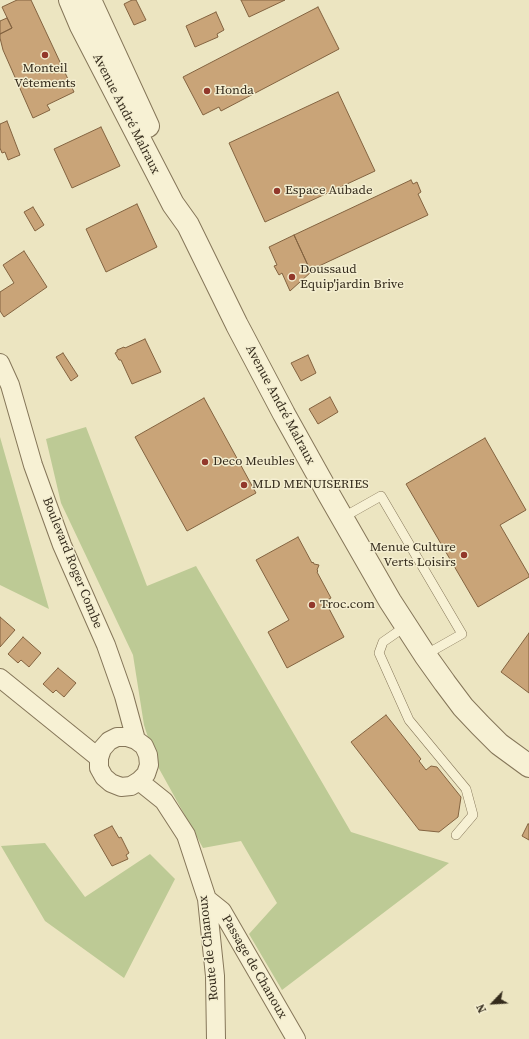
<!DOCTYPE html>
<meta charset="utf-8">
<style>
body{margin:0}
#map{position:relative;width:529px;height:1039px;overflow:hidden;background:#ece5c1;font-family:"Source Serif 4",serif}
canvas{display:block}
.north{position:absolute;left:473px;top:983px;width:40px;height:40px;-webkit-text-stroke:3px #f4eed0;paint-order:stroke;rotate:245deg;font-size:11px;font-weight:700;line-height:16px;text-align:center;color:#352c1d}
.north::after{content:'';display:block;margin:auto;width:14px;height:18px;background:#352c1d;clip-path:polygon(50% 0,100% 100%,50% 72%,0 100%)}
</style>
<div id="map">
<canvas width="529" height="1039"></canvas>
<div class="north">N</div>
</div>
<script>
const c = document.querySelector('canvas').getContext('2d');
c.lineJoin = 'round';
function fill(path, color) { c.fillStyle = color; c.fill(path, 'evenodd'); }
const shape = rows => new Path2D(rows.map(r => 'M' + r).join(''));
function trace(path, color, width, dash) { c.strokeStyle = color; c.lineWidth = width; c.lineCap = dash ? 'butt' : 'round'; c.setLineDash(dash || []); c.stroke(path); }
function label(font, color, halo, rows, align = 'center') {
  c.font = font + ' "Source Serif 4",serif'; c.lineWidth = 3; c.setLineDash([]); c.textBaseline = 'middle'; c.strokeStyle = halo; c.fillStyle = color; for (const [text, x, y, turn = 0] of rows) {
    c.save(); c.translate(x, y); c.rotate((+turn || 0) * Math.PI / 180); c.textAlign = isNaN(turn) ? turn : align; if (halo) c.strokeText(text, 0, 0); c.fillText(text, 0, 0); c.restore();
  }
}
fill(shape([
 [86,427,147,586,196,566,351,832,449,863,282,990,249,934,277,903,241,841,203,848,157,765,144,725,133,655,61,503,46,439],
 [0,437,49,609,0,585],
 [45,843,85,897,150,854,175,879,124,978,45,921,1,846]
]), '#bdca95');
const building = shape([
 [17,0,31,0,74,92,47,105,50,110,33,118,3,50,0,38,0,34,12,28,2,7,17,0],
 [132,0,136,0,146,20,134,25,124,4,132,0],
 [241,0,285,0,249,17,241,0],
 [318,7,339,49,221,111,219,107,203,115,183,77,318,7],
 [216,12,224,30,217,34,218,37,195,47,186,26,216,12],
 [7,18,12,28,0,34,0,21,7,18],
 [338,92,375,171,265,222,229,143,338,92],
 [7,121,20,155,8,160,5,152,2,153,0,148,0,124,7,121],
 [101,127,120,166,72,188,54,149,101,127],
 [411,180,413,184,417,182,421,192,418,194,428,215,319,266,311,272,294,235,411,180],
 [137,204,157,247,106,272,86,229,137,204],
 [33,207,44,225,35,231,24,212,33,207],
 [294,235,311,272,290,291,282,273,279,275,274,266,277,265,269,247,294,235],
 [24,251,47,287,4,317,0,311,0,292,14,283,3,265,24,251],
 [145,339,161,372,132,384,121,360,119,360,115,353,117,352,117,350,124,347,125,348,145,339],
 [63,353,78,376,71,381,56,357,63,353],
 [308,355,316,373,301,381,291,363,308,355],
 [330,397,338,412,318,424,309,409,330,397],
 [204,398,256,493,187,531,135,437,204,398],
 [485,438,526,510,500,525,529,575,529,577,478,607,406,484,485,438],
 [298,537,312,563,313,562,314,564,319,565,317,570,318,571,317,572,331,598,325,601,344,637,287,668,268,632,289,620,256,560,298,537],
 [0,617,15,630,0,647,0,617],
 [529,633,529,693,501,672,529,633],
 [23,637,41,653,29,667,21,660,18,663,8,654,23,637],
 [58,668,76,683,64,697,56,690,53,693,43,684,58,668],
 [386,715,421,759,419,761,426,770,431,766,437,767,461,797,458,817,439,832,419,830,351,742,386,715],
 [528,824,529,824,529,840,522,836,528,824],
 [112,826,119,838,121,837,129,853,126,855,128,859,112,866,94,835,112,826]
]);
fill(building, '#c9a478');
trace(building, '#836340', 1);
const service = shape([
 [342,518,381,496,462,634,425,655],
 [406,626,383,642,379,653,409,720,466,789,473,815,456,835]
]);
const minor = shape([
 [0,363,10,385,33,465,62,545,106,645,124,696,136,740],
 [0,678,99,758,99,768,104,777,111,783,121,787,131,786,139,781,146,774,149,765,148,755,144,746,136,740,127,737,117,737,109,741,102,749,99,758],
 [139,781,164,801,186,835,207,899,215,976,216,1039],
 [207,899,222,911,296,1039]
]);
const tertiary = shape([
 [70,0,81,26,173,204,188,225,237,325,284,414,328,493,390,601,425,655,445,683,463,707,480,725,499,744,529,766],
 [90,0,148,126]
]);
trace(service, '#857659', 10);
trace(minor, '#857659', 20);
trace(tertiary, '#857659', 24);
trace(service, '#f7f1d4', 9);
trace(minor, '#f7f1d4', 18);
trace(tertiary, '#f7f1d4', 22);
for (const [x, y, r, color] of [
 [45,55,4,"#92382b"],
 [207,91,4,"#92382b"],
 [277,191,4,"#92382b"],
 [292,277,4,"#92382b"],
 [205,462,4,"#92382b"],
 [244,485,4,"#92382b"],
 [464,555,4,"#92382b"],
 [312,605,4,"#92382b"]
]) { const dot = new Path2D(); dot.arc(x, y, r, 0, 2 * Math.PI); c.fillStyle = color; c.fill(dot); trace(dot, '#f4eed0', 1.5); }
label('13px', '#352c1d', '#f4eed0', [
 ["Monteil",45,69,"center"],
 ["Vêtements",45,84,"center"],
 ["Honda",215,91],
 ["Espace Aubade",285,191],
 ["Doussaud",300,270],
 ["Equip'jardin Brive",300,285],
 ["Deco Meubles",213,462],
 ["MLD MENUISERIES",252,485],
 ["Menue Culture",456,548,"right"],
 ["Verts Loisirs",456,563,"right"],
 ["Troc.com",320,605]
], 'left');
label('13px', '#352c1d', '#f4eed0', [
 ["Avenue André Malraux",126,114,63],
 ["Avenue André Malraux",280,405,62],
 ["Boulevard Roger Combe",72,563,68],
 ["Route de Chanoux",209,948,-96],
 ["Passage de Chanoux",254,967,60]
]);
</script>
